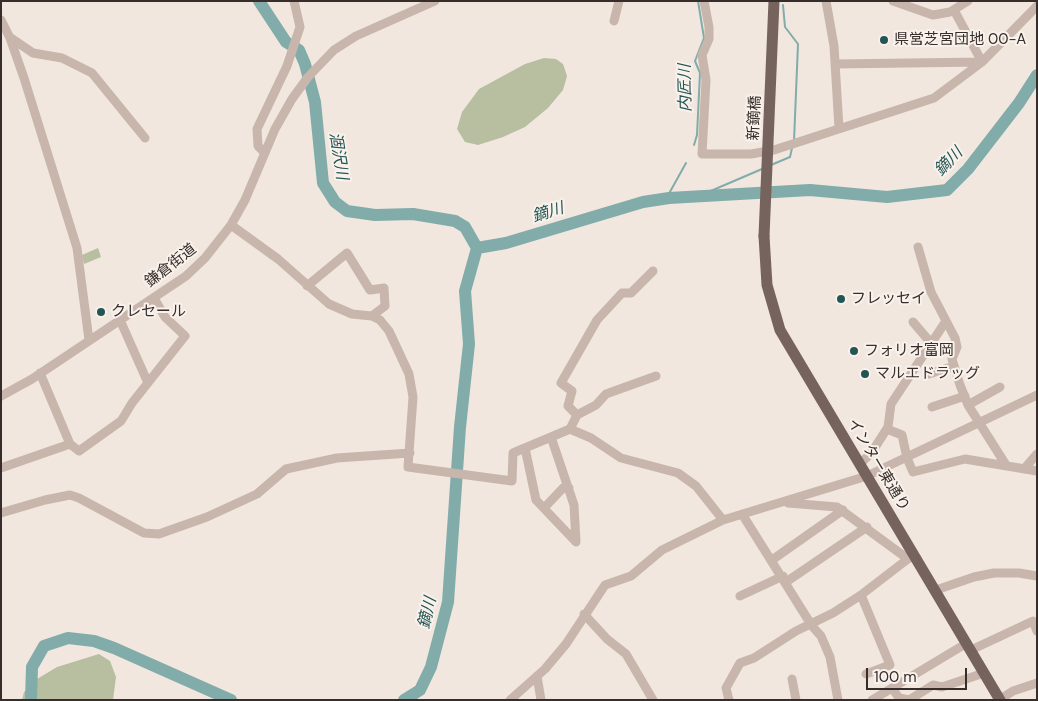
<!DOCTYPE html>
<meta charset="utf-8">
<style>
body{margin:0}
#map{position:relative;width:1038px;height:701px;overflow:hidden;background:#f1e7df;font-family:"DM Sans",sans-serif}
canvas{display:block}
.frame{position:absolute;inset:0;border:2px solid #372d2a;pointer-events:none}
.scale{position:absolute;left:866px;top:668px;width:101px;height:22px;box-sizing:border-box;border:2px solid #372d2a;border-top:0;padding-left:6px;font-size:15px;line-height:18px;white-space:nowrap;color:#372d2a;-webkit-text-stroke:4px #f9f2ec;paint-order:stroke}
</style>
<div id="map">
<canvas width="1038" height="701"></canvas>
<div class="frame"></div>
<div class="scale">100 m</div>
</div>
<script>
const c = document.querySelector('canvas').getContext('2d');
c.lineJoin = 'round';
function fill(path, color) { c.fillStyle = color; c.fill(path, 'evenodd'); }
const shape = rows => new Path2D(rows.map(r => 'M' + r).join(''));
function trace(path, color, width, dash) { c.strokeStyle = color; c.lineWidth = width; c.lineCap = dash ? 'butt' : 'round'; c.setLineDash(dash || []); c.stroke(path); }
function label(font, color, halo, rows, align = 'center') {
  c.font = font + ' "DM Sans","Noto Sans JP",sans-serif'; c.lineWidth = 4; c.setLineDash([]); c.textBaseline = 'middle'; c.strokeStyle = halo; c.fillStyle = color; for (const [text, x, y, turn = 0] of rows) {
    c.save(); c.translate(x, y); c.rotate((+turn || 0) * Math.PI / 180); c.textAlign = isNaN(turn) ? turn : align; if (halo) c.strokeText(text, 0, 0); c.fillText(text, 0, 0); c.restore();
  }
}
fill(shape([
 [544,58,556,59,563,64,567,76,563,90,548,108,525,127,503,137,478,145,465,142,457,129,462,112,479,89,525,64],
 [98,248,101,257,84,264,82,255],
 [99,654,110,661,116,677,113,700,22,700,24,692,37,679,57,667]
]), '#b7bfa0');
trace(shape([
 [783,5,785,27,798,44,794,141],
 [694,145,697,135,700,73,695,61,704,38,698,1],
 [771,165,790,157,792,148],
 [699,196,762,169],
 [666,199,686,163]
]), '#81acaa', 2);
trace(shape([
 [259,1,286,42,299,50,305,64,315,102,323,183,335,202,347,211,375,215,413,214,455,221,465,227,477,248],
 [477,248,506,243,643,202,669,198,810,190,887,197,947,190,968,169,1019,103,1037,75],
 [31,700,32,667,44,646,68,638,94,641,114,648,231,700],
 [404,700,420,690,431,667,448,602,460,427,469,344,465,291,477,248]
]), '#81acaa', 12);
trace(shape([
 [704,1,709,27,709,39,702,55,706,80,702,154,751,154,774,150,934,98,982,62,1037,6],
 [826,1,834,46,839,128],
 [893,1,933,15,950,12,968,1],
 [954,10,982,62],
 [1,20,10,38,24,78,77,248,89,340],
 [614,21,619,1],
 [11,38,33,53,62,58,92,73,145,138],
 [835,64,982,62],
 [265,153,258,146,257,129,287,66,300,27,294,1],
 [231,225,278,259,329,304,352,314,372,316,380,320,389,331,409,374,413,397,408,467,512,481,513,453,570,429,591,438,621,458,678,473,696,486,723,520],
 [918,247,931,292,955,338,957,347,952,359,960,385,968,405,1006,465],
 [307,286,347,253,370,290,384,288,385,306,372,316],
 [120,320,148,383],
 [913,322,931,343],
 [40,373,70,444],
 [929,374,954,366],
 [1,396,32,379,186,276,205,258,231,225,245,200,275,129,292,99,308,77,334,50,356,36,435,1],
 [968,405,1000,387],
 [932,407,965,396],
 [577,415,568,406,572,391,561,383,597,320,622,293,631,293,653,271],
 [570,429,577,415,596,405,606,394,656,376],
 [887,429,902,435,907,458,913,472,965,459,1037,471],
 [525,448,536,500,576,542,574,505,551,437],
 [860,464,872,452,888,427,891,404,946,321],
 [1,468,70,444,79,451,121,421,132,403,185,336,165,317,154,298],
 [1024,469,1037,454],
 [788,503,837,507,908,559],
 [544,508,563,488,569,488],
 [1,513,45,500,70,495,79,498,144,533,159,534,207,517,257,494,286,469,337,458,410,453],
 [742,514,812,626,821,636,830,657,838,700],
 [772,560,843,510],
 [786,582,867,527],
 [936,590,974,577,994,573,1019,573,1037,576],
 [740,596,783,576],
 [584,614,607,639,626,654,653,700],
 [971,650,1033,621,1037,631],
 [866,674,890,665,861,595,913,555,917,558],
 [537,676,541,700],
 [792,679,796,700],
 [892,688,899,698,909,700,933,685,942,687,984,673],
 [510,700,545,669,566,644,605,585,631,576,662,550,723,520,867,476,1037,395],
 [729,700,726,688,740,663,754,658,796,631,833,613,861,595],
 [872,700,967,643],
 [999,700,1013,691,1037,683]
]), '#c8b6ac', 9);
trace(shape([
 [764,236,767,285,780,330,1000,700]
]), '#77635d', 11);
trace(shape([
 [764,236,774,1]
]), '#77635d', 11);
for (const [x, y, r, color] of [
 [884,40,5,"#235554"],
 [841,299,5,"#235554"],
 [101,312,5,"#235554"],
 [854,351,5,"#235554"],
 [865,374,5,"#235554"]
]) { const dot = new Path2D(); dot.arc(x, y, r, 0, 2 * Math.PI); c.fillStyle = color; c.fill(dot); trace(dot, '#f9f2ec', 2); }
label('15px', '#372d2a', '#f9f2ec', [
 ["県営芝宮団地 00-A",894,40],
 ["フレッセイ",851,299],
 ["クレセール",111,312],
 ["フォリオ富岡",864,351],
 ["マルエドラッグ",875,374]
], 'left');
label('15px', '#372d2a', '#f9f2ec', [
 ["新鏑橋",755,118,-87],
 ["鎌倉街道",171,266,-38],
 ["インター東通り",878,465,59]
]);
label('italic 16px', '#235554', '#f9f2ec', [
 ["内匠川",686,88,-91],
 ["涸沢川",338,156,81],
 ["鏑川",949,162,-46],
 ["鏑川",548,213,-17],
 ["鏑川",428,613,-77]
]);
</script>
